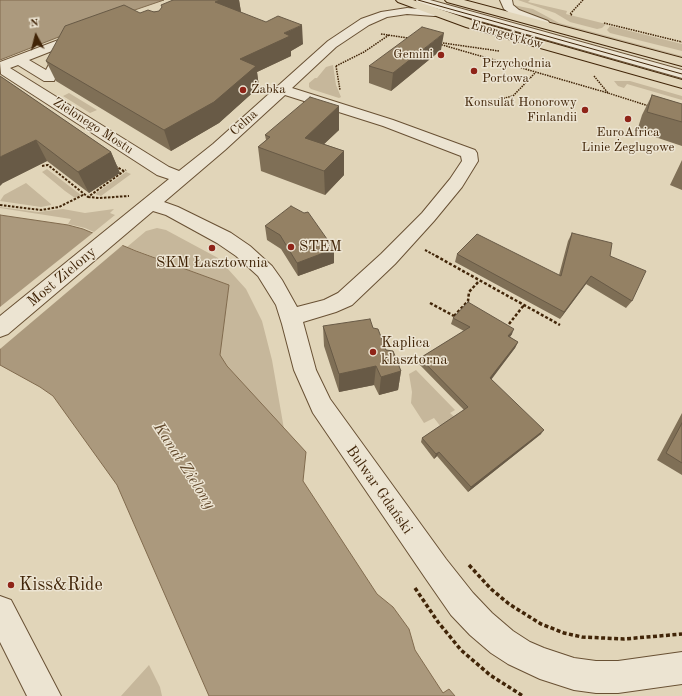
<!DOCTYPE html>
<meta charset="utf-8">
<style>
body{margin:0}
#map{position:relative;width:682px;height:696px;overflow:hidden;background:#e1d5b9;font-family:"Old Standard TT",serif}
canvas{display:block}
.north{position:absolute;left:16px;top:16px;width:40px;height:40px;-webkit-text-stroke:3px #ece4d2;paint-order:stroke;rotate:353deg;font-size:11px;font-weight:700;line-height:16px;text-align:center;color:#412508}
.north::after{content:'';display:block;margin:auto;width:14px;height:18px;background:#412508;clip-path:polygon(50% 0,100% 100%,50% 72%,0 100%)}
</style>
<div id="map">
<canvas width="682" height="696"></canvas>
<div class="north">N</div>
</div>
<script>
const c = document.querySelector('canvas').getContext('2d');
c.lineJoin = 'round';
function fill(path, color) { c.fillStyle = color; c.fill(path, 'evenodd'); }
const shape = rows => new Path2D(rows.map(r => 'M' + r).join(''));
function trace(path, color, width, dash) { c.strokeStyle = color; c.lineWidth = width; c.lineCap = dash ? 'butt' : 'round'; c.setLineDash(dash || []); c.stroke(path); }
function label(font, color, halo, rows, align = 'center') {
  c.font = font + ' "Old Standard TT",serif'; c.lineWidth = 3; c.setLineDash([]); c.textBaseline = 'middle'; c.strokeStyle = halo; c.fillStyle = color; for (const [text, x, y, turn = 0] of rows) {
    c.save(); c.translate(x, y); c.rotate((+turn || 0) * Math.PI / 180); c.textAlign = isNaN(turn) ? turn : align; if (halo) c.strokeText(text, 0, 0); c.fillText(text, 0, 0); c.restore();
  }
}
fill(shape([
 [518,0,530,0,528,2,567,11,566,14,606,24,602,28,597,29,570,22,555,13],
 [513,5,533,9,559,23,682,56,682,57,568,27,526,14,519,10],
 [610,26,682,44,682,51,610,33,607,30],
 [333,65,336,85,341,97,339,98,311,89,309,87,309,83,315,78,317,78,326,67],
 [614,81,630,81,682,96,682,100,627,84,624,88,618,86],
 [69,93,97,110,90,113,63,96],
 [47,169,81,195,75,198,65,191,42,172],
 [126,172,131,174,101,196,95,194],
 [26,183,51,204,51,205,41,207,0,201,4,195],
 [0,207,38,212,63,209,85,213,114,209,110,213,115,215,94,232,85,228,68,224,71,219,0,208],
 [157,228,166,230,218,258,246,289,262,321,272,360,284,429,227,366,219,355,229,285,127,247,146,231],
 [416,370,455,410,450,413,466,427,455,445,434,418,424,423,411,403,412,392,409,374],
 [149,665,160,687,162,696,121,696]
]), '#c6b79b');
const water = shape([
 [0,0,164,0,79,29,0,60,0,0],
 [0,215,68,225,83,229,136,251,229,285,220,355,227,366,306,452,303,481,377,594,393,607,409,629,415,650,443,693,449,689,455,696,209,696,117,485,53,396,40,387,0,365,0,215]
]);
fill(water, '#ab997d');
trace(water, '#816b4e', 1);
fill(shape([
 [94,232,124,244,0,349,0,307]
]), '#e1d5b9');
const minor = shape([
 [416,0,430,0,682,70,682,78,417,3,416,0],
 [500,0,512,0,513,5,519,10,548,21,550,24,548,27,544,28,511,14,504,9,500,0],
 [407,8,434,10,438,11,440,13,438,15,434,16,407,14,387,17,369,25,336,47,292,88,393,120,475,150,477,153,478,161,462,187,434,221,395,264,352,305,336,312,303,322,316,370,330,399,446,559,473,593,492,613,513,631,530,642,544,648,574,658,596,661,618,661,682,652,682,684,618,693,596,693,574,690,540,679,508,664,491,653,470,635,451,615,426,579,313,413,294,370,282,324,276,305,258,276,236,256,217,243,166,215,153,211,8,334,0,337,0,316,169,179,157,175,1,74,0,62,77,33,85,33,87,36,85,39,70,45,71,47,54,81,44,81,18,65,10,68,169,167,179,171,213,144,328,41,361,19,381,12,407,8],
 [57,49,46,70,29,60,57,49],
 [285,95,383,126,461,156,462,161,450,179,422,213,381,254,338,293,324,300,297,307,282,280,272,266,250,246,231,233,178,207,164,202,225,150,285,95],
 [0,596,11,600,61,696,27,696,0,642,0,596]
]);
const major = shape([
 [396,0,413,0,474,21,682,80,682,88,466,27,398,2,396,0],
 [445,0,464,0,682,58,682,66,447,2,445,0]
]);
trace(minor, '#695134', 2);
trace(major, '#412508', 2);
trace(shape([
 [572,15,570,14,583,0],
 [604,23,682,42],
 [381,34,408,38],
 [443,43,499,51],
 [439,44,608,93],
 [336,66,364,52,389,35],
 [336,66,340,90],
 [594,76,608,93,649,106],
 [496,100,513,96,535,73]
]), '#412508', 1.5, [1.5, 1]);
trace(shape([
 [42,166,48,165,88,197,124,171],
 [115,166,124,171,126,170],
 [88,197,99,198,129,196],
 [0,205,41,210,59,207,85,194],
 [425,250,438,257]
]), '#412508', 2, [2.5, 1.5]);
trace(shape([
 [436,256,560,325],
 [430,303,454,316],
 [454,316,468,301,469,292,479,281],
 [509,324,524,305]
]), '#412508', 2.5, [3, 2]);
trace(shape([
 [469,565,491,589,509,604,541,624,564,633,582,637,624,639,682,634],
 [415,588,438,622,461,650,490,675,523,696]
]), '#412508', 3.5, [4, 2.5]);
fill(minor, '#ece4d2');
fill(major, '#e1d5b9');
trace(shape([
 [418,0,682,74]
]), '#412508', 1);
fill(shape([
 [173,0,239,0,241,12,240,12,303,44,291,51,291,56,257,72,259,87,219,123,171,151,56,81,46,61,140,13,159,11],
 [441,50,391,91,369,83,369,66],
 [0,76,111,152,120,173,89,193,47,161,3,183],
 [652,95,682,104,682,146,637,131,642,115],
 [339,106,339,130,324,144,344,151,344,175,325,195,261,171,258,147,266,140,265,135],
 [682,160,682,190,670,185],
 [265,226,334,249,334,263,298,276,281,249,267,240],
 [572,233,610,256,632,301,626,308,586,284,560,319,455,262,457,254,559,275,568,241],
 [453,318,512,334,510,337,518,342,515,348,491,379,541,434,468,492,437,456,434,459,421,442,422,438,464,410,419,364,420,358,464,331,451,324],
 [323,326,373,328,386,350,401,371,398,390,379,395,374,385,339,392,324,346],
 [682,413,682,475,657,460]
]), '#7f6f56');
fill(shape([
 [220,0,239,0,241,12,219,21,215,2],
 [302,25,303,44,291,51,291,56,257,72,259,87,219,123,171,151,164,130,240,59,284,33],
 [444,33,441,50,391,91,393,73],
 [339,106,339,130,306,161,305,138],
 [36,140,47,161,3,183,0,186,0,157],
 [344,151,344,175,325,195,324,171],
 [111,152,120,173,89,193,78,172],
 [334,249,334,263,298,276,297,263],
 [591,276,586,284,560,319,564,312],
 [514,329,512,334,506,342,508,336],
 [518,342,515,348,488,384,490,378],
 [376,366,374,385,339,392,339,374],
 [401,371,398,390,379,395,381,377],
 [544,430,541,434,468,492,471,487],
 [439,452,437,456,434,459,436,454]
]), '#685a46');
const building = shape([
 [173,0,220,0,215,2,266,22,278,16,302,25,284,33,290,36,240,59,256,66,214,102,164,130,46,61,65,26,124,5,140,13,148,10,154,12,159,11,162,7,161,5,173,0],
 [422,27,444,33,393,73,369,66,422,27],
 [0,76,111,152,78,172,36,140,0,157,0,76],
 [652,95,682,104,682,122,647,112,652,95],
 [310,97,339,106,305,138,344,151,324,171,258,147,270,137,265,135,310,97],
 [291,206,304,213,308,212,334,249,297,263,280,235,265,226,291,206],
 [572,233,612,243,610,256,646,271,632,301,591,276,564,312,457,254,477,234,561,276,572,233],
 [468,302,514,329,508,336,518,342,490,378,544,430,471,487,439,452,436,454,422,438,468,407,420,358,470,327,453,318,468,302],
 [370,319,373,328,378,329,386,350,393,351,401,371,381,377,376,366,339,374,323,326,370,319],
 [682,423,682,463,666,453,682,423]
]);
fill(building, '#948164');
trace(building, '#685a46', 1);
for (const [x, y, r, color] of [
 [441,55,4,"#8f2418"],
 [474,71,4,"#8f2418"],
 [243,90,4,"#8f2418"],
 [585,110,4,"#8f2418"],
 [628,119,4,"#8f2418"],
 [291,247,4,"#8f2418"],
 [212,248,4,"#8f2418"],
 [373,352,4,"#8f2418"],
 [11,585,4,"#8f2418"]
]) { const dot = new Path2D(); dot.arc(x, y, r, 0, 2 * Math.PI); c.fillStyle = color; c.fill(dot); trace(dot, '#ece4d2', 1.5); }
label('13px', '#412508', '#ece4d2', [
 ["Energetyków",507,35,16],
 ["Celna",244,123,-42],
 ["Zielonego Mostu",93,126,33]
]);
label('13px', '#412508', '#ece4d2', [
 ["Gemini",433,55],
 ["Przychodnia",482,64,"left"],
 ["Portowa",482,79,"left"],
 ["Żabka",251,90,"left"],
 ["Konsulat Honorowy",577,103],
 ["Finlandii",577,118],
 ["EuroAfrica",628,133,"center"],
 ["Linie Żeglugowe",628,148,"center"]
], 'right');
label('15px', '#412508', '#ece4d2', [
 ["STEM",299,247],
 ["SKM Łasztownia",212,263,"center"],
 ["Kaplica",381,343],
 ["klasztorna",381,360]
], 'left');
label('15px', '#412508', '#ece4d2', [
 ["Most Zielony",62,277,-40],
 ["Bulwar Gdański",379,490,55]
]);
label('italic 16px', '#61482b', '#ece4d2', [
 ["Kanał Zielony",184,466,57]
]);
label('18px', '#412508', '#ece4d2', [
 ["Kiss&Ride",19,585]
], 'left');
</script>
